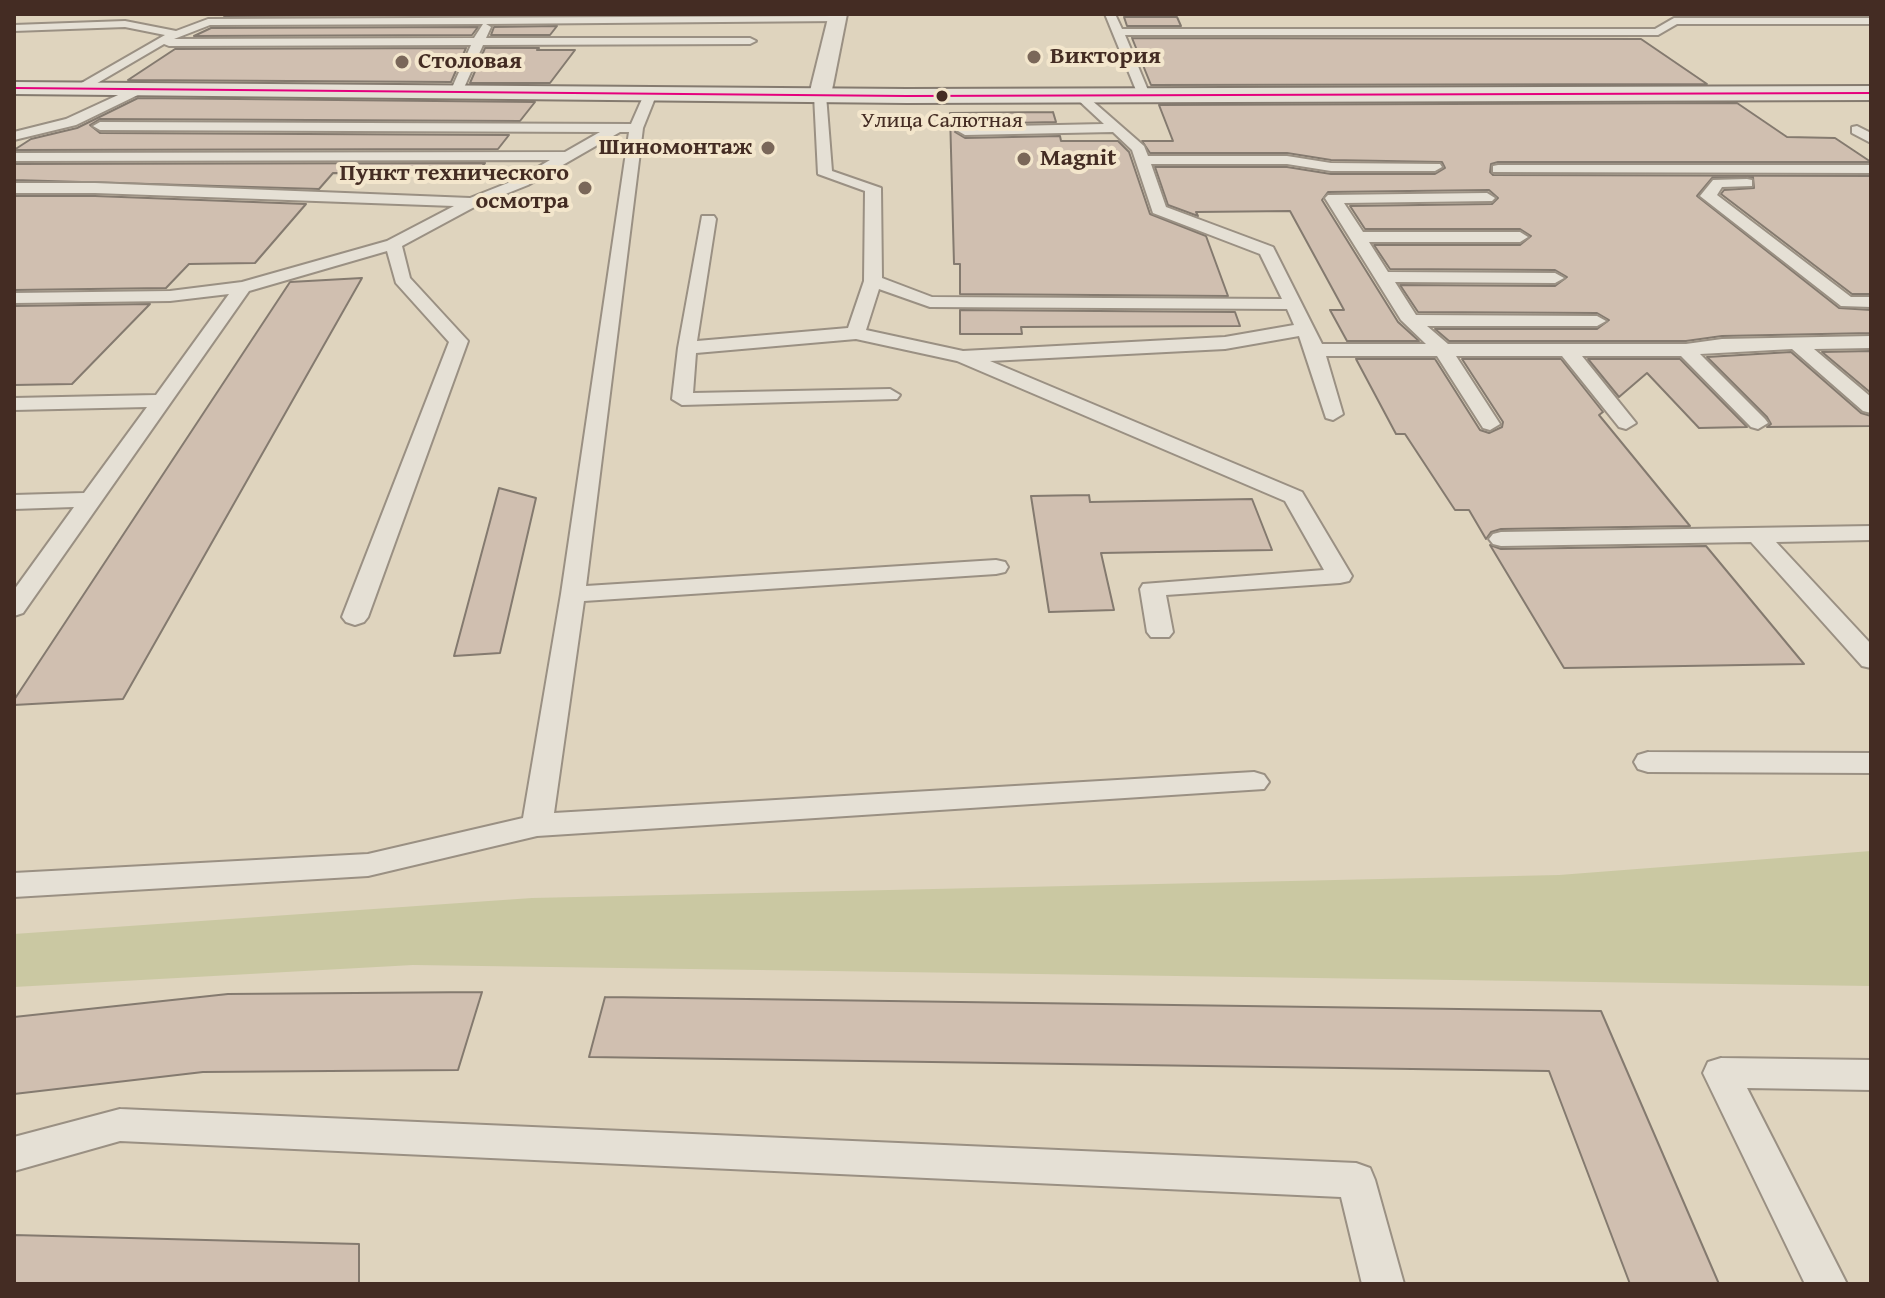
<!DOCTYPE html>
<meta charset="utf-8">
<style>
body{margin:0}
#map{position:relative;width:1885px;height:1298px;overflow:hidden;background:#dfd4be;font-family:"Gentium Book Plus",serif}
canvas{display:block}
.frame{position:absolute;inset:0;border:16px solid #442c23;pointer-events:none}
</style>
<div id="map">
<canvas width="1885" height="1298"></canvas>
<div class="frame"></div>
</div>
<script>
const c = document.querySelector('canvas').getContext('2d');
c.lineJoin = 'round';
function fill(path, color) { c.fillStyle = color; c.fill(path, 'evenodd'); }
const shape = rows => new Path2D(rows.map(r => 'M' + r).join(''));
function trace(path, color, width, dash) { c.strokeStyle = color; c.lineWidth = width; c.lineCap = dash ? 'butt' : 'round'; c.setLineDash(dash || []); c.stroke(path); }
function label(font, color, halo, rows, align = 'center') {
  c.font = font + ' "Gentium Book Plus",serif'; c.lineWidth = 8; c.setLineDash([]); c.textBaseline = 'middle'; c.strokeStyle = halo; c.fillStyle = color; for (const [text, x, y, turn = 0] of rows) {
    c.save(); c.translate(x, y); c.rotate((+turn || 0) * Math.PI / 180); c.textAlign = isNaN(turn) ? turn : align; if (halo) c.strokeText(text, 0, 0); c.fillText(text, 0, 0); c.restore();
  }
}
fill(shape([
 [1871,851,1871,986,413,965,14,987,14,934,532,898,1559,875]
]), '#cac8a2');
const building = shape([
 [227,14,567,14,224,16,227,14],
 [1124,17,1177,17,1181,26,1127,26,1124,17],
 [557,26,550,35,491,35,494,27,557,26],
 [478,27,472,35,194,36,211,28,478,27],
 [1132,38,1641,39,1707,84,1151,85,1132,38],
 [466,48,451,82,128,80,175,49,466,48],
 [485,48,539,48,537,50,575,50,550,83,470,83,485,48],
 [138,98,535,102,520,121,100,119,90,125,100,133,509,135,498,149,14,150,31,139,77,128,138,98],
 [1737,103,1787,137,1835,138,1871,162,1498,162,1491,164,1490,172,1493,175,1871,176,1871,294,1852,294,1721,194,1724,190,1754,188,1753,177,1713,177,1697,196,1839,308,1871,310,1871,333,1722,336,1686,341,1449,341,1435,329,1597,329,1609,320,1597,313,1418,312,1400,285,1555,286,1567,277,1555,270,1390,269,1374,245,1520,245,1531,236,1520,229,1365,229,1350,206,1492,204,1498,198,1489,190,1328,192,1322,200,1398,322,1419,341,1347,341,1330,310,1344,310,1290,211,1196,212,1198,216,1168,205,1155,167,1287,167,1331,174,1435,174,1445,168,1442,162,1331,160,1287,153,1150,153,1142,141,1173,141,1159,105,1737,103],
 [1053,112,1056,122,965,124,955,132,965,138,1060,136,1061,141,1118,141,1129,152,1150,214,1206,236,1228,296,960,294,960,264,954,264,950,113,1053,112],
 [485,163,476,174,333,173,319,189,14,180,14,164,485,163],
 [14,196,95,196,306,204,255,263,189,264,166,288,14,290,14,196],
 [362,278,123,699,14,705,14,700,290,282,362,278],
 [150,304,72,384,14,385,14,306,150,304],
 [960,310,1235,312,1240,326,1021,327,1022,334,960,334,960,310],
 [1871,351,1871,393,1822,352,1871,351],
 [1791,352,1861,413,1871,416,1871,426,1767,427,1771,424,1767,417,1707,357,1791,352],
 [1356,359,1435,359,1480,430,1489,433,1502,427,1503,422,1462,359,1561,359,1603,412,1599,415,1690,526,1501,529,1491,532,1486,539,1469,510,1455,510,1405,434,1396,434,1356,359],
 [1588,359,1680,359,1747,427,1699,428,1647,373,1619,397,1588,359],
 [499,488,536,498,500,653,454,656,499,488],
 [1089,495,1090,502,1252,499,1272,550,1101,553,1114,610,1049,612,1031,496,1089,495],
 [1490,545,1501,549,1706,546,1804,664,1564,668,1490,545],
 [482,992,458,1070,203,1072,14,1094,14,1017,228,994,482,992],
 [605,997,1601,1011,1719,1284,1630,1284,1549,1071,589,1057,605,997],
 [14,1235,359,1244,359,1284,14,1284,14,1235]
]);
fill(building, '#d0bfb0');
trace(building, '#847a6f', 2);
const service = shape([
 [1105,14,1115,14,1122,29,1655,29,1674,18,1871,18,1871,24,1677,24,1658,35,1125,35,1150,95,1144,99,1138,95,1105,14],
 [836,16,840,17,840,21,486,24,491,27,486,38,750,38,756,41,750,44,483,45,463,90,457,94,451,90,471,45,169,46,164,44,82,92,76,88,78,85,165,35,125,27,14,31,14,25,125,21,176,31,208,19,836,16],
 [483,24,474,38,174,39,210,25,483,24],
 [142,84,146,85,146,91,76,125,14,140,14,132,66,119,142,84],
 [646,90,657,93,643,128,586,586,996,560,1005,562,1008,567,1005,572,996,574,584,601,554,813,1254,772,1264,775,1269,782,1264,789,537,836,368,876,14,897,14,873,368,854,523,818,561,594,629,132,620,132,528,185,478,205,402,246,410,278,468,341,368,617,364,622,355,625,346,622,342,617,449,342,396,283,387,251,249,291,23,613,14,616,14,590,74,507,14,509,14,495,84,493,147,407,14,410,14,398,156,395,229,294,170,301,14,303,14,293,170,291,242,282,387,241,454,206,95,193,14,193,14,183,95,183,470,198,518,179,550,160,15,161,14,153,565,152,600,132,100,130,93,126,100,122,631,124,646,90],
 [820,91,826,95,832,171,881,188,882,278,932,297,1282,299,1260,254,1153,213,1132,150,1113,132,965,135,958,131,965,127,1104,124,1076,98,1075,95,1081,91,1144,146,1148,156,1287,156,1331,163,1440,164,1442,167,1435,171,1331,171,1287,164,1151,164,1166,207,1273,247,1322,344,1426,344,1401,320,1325,198,1328,195,1487,193,1495,198,1492,201,1344,203,1363,232,1520,232,1528,237,1520,242,1369,242,1388,272,1555,273,1564,278,1555,283,1395,282,1416,315,1597,316,1606,321,1597,326,1427,326,1448,344,1686,344,1722,339,1871,336,1871,348,1814,349,1871,397,1871,413,1863,411,1792,349,1700,354,1765,419,1768,423,1758,429,1751,427,1681,356,1582,356,1636,423,1626,429,1619,427,1562,356,1456,356,1500,424,1490,430,1483,428,1437,356,1326,356,1343,414,1333,420,1326,418,1299,336,1225,349,990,361,1302,492,1352,576,1349,581,1340,583,1166,595,1173,632,1169,637,1151,637,1147,632,1140,589,1143,584,1324,570,1285,501,957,361,856,339,696,353,693,393,890,389,900,395,897,399,682,405,672,399,678,348,702,216,714,216,716,219,697,341,848,328,864,281,865,191,818,174,814,95,820,91],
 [879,289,930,307,1287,309,1294,325,1225,337,963,351,866,330,879,289],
 [1857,126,1871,133,1871,143,1852,133,1852,127,1857,126],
 [1498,165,1871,165,1871,173,1493,172,1493,166,1498,165],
 [1747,179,1752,180,1752,186,1722,187,1717,195,1851,297,1871,297,1871,307,1841,306,1700,196,1713,180,1747,179],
 [1871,526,1871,540,1776,542,1871,644,1871,668,1862,666,1751,542,1501,546,1493,544,1489,539,1493,534,1501,532,1871,526],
 [1648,752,1871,753,1871,773,1648,772,1638,769,1634,762,1638,755,1648,752],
 [1721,1058,1871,1060,1871,1090,1747,1088,1847,1284,1805,1284,1703,1073,1708,1062,1721,1058],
 [120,1109,1356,1163,1370,1168,1375,1180,1404,1284,1362,1284,1341,1197,120,1141,14,1171,14,1137,120,1109]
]);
const tertiary = shape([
 [829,14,847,14,831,95,820,102,809,95,829,14]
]);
const secondary = shape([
 [14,82,907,89,1871,86,1871,100,907,103,14,94,14,82]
]);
trace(service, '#9a9083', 4);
trace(tertiary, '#9a9083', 4);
trace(secondary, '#847a6f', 4);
fill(service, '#e5e0d5');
fill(tertiary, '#e5e0d5');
fill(secondary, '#e5e0d5');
fill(shape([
 [14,87,907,95,1871,92,1871,94,907,97,14,89,14,87]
]), '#e5007d');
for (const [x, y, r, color] of [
 [1034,57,8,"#7a6759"],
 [402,62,8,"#7a6759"],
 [942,96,7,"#442c23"],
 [768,148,8,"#7a6759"],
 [1024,159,8,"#7a6759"],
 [585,188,8,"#7a6759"]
]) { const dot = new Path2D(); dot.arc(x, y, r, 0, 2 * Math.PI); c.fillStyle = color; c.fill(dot); trace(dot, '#f3e6cc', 3); }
label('22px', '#442c23', '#f3e6cc', [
 ["Улица Салютная",942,121]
]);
label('bold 24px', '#442c23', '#f3e6cc', [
 ["Виктория",1050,57],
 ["Столовая",418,62],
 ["Шиномонтаж",752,148,"right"],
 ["Magnit",1040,159],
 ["Пункт технического",569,174,"right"],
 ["осмотра",569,202,"right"]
], 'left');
</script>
